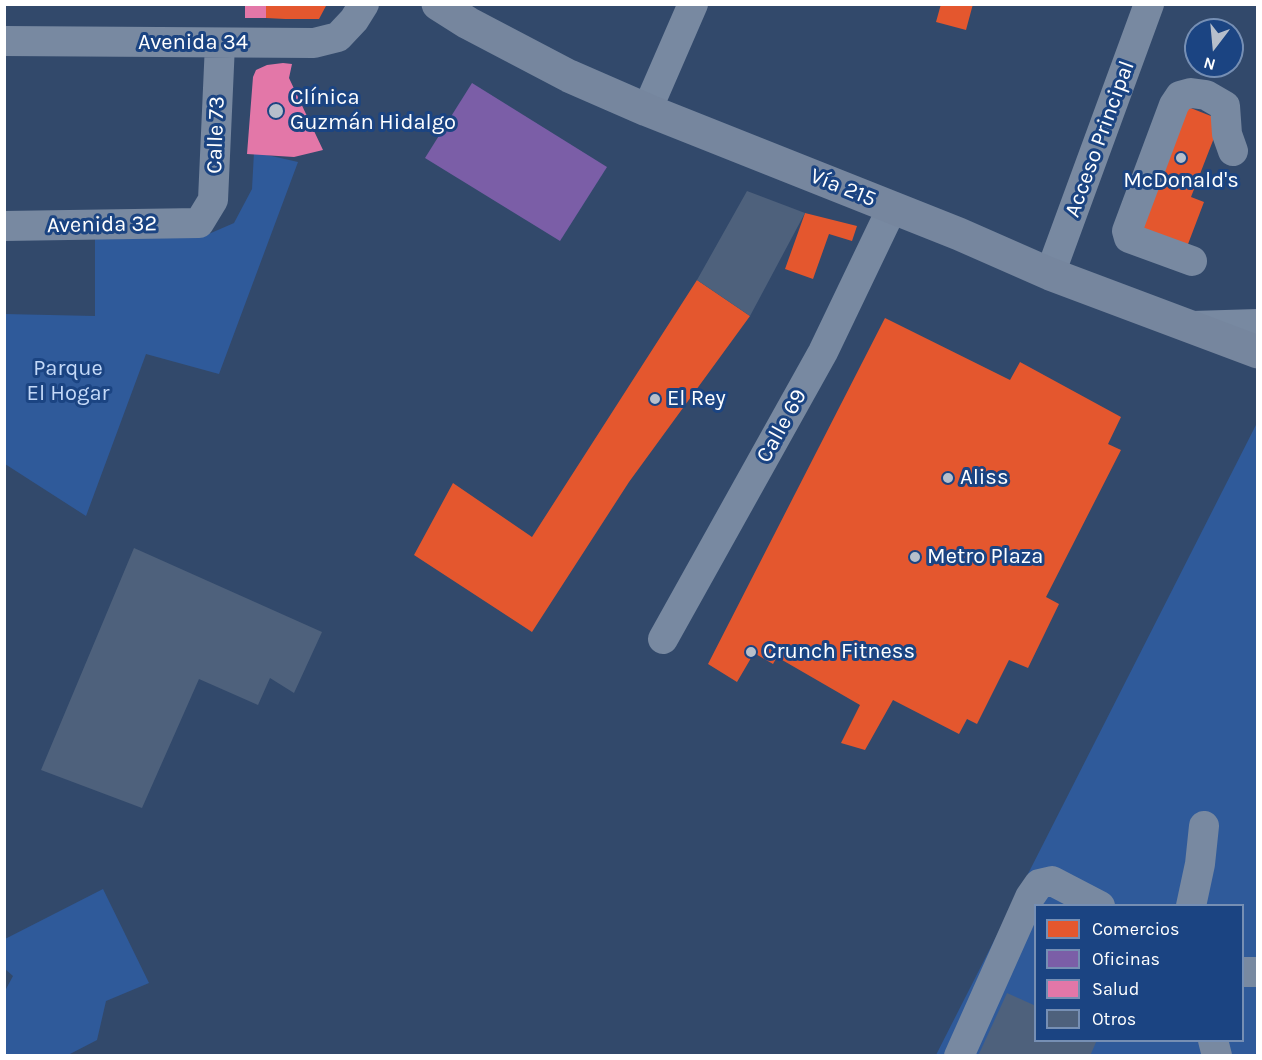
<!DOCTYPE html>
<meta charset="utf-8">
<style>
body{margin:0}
#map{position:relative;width:1262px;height:1060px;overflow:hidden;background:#32496b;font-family:Karla,sans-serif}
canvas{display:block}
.frame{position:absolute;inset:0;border:6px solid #fff;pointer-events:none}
.legend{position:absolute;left:1034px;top:904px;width:210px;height:138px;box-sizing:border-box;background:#1b4482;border:2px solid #768fb4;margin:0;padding:8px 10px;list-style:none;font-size:18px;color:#fff}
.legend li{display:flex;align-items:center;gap:12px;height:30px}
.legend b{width:30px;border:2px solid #768fb4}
.north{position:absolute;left:1184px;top:18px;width:60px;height:60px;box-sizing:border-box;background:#1b4482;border:2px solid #768fb4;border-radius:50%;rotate:196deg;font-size:16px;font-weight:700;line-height:24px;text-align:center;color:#fff}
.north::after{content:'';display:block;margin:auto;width:21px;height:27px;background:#b7bfcb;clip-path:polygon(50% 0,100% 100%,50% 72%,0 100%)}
</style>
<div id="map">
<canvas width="1262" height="1060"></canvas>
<div class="frame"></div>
<ul class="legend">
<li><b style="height:16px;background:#e4572e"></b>Comercios</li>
<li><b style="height:16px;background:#7b5ea7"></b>Oficinas</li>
<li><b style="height:16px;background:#e377a8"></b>Salud</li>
<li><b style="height:16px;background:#4e617c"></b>Otros</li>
</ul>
<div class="north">N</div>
</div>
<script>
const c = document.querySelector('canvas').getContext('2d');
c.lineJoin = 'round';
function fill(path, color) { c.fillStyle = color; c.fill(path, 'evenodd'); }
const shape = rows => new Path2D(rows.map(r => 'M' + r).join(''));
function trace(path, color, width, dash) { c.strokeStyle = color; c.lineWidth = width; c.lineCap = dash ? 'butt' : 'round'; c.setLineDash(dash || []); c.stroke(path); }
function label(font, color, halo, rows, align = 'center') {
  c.font = font + ' Karla,sans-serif'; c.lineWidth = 6; c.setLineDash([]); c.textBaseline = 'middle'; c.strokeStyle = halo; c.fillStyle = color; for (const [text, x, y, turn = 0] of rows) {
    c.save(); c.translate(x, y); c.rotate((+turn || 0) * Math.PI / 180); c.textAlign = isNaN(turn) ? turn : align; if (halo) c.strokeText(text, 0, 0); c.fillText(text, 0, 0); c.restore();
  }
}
fill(shape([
 [254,152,298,162,219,374,146,354,86,516,5,464,4,314,95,316,95,237,204,236,234,223,252,189],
 [1257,423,1257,1055,936,1055],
 [1036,906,1242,906,1242,1040,1036,1040],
 [103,889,149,983,106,1001,97,1040,68,1055,5,1055,5,991,13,976,5,969,5,939]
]), '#2f5a9a');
fill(shape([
 [266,4,327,4,319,19,285,19,266,18],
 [941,4,973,4,966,30,936,22],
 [1178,103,1221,120,1191,197,1204,202,1185,252,1129,230],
 [805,213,857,226,852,241,829,234,813,279,785,269],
 [697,280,750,316,629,482,532,632,414,555,453,483,532,537],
 [885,318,1010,380,1020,362,1121,417,1108,444,1121,450,1046,597,1059,604,1028,668,1009,660,977,724,967,719,959,734,893,700,865,750,841,743,860,705,777,657,773,664,754,653,737,682,708,664]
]), '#e4572e');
fill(shape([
 [472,83,607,167,560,241,425,158]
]), '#7b5ea7');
fill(shape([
 [245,4,266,4,266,18,245,18],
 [283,63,292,64,289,78,323,150,294,157,247,154,253,77,256,70,267,65]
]), '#e377a8');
fill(shape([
 [747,191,805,213,750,316,697,280],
 [134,548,322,632,294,693,270,678,258,705,199,679,142,808,41,770],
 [1007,993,1036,1006,1036,1040,1097,1040,1090,1056,978,1056]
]), '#4e617c');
trace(shape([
 [4,41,314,43,338,37,354,20,364,4],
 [647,110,693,4],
 [4,226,199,223,213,200,220,44],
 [1192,261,1129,238,1127,231,1174,105,1180,96,1191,93,1206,95,1225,106,1227,134,1233,151],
 [1050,274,1149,4],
 [1192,326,1258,324],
 [663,639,823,352,892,208],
 [1191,906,1200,864,1204,826],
 [1242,972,1258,972],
 [1213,1040,1217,1056],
 [959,1056,1030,897,1039,884,1052,881,1100,906]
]), '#7889a1', 30);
trace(shape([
 [438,4,468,23,569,76,647,110,959,234,1050,274,1258,352]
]), '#76869e', 33);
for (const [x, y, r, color] of [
 [276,111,8,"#b7bfcb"],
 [1181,158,6,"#b7bfcb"],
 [655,399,6,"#b7bfcb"],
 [948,478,6,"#b7bfcb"],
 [915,557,6,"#b7bfcb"],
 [751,652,6,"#b7bfcb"]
]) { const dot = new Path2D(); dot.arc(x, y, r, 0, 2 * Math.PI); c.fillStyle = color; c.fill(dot); trace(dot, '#1b4482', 2); }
label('22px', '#fff', '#1b4482', [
 ["Avenida 34",193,43],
 ["Calle 73",216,135,-88],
 ["Acceso Principal",1100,139,-70],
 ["Vía 215",843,188,22],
 ["Avenida 32",102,225,-1],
 ["Calle 69",782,426,-61]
]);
label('22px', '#fff', '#1b4482', [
 ["Clínica",290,98],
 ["Guzmán Hidalgo",290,123],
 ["McDonald's",1181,181,"center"],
 ["El Rey",667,399],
 ["Aliss",960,478],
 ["Metro Plaza",927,557],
 ["Crunch Fitness",763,652]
], 'left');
label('22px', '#c4d9f8', '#1b4482', [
 ["Parque",68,369],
 ["El Hogar",68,394]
]);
</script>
